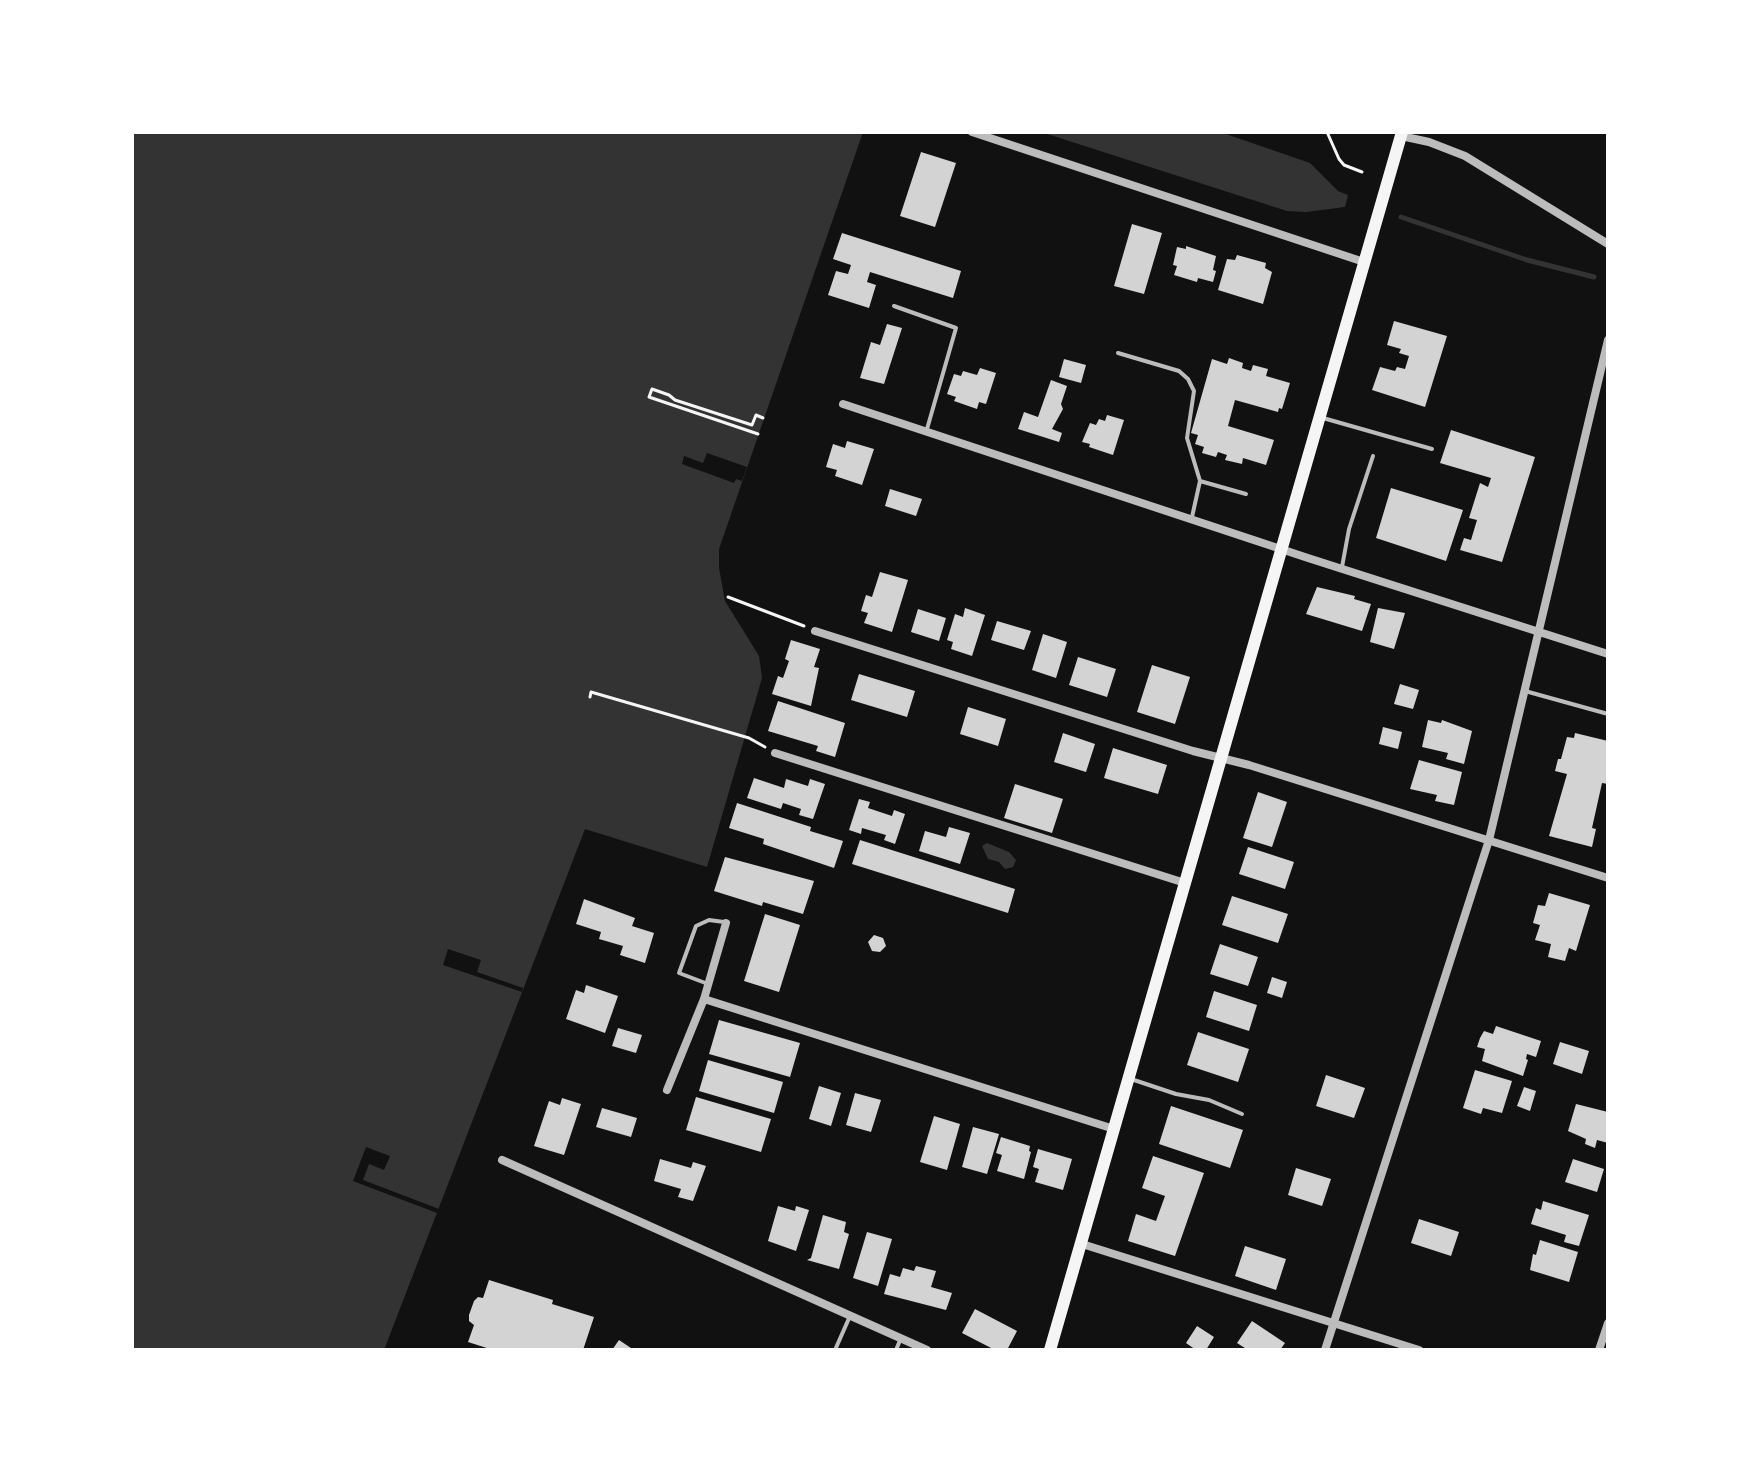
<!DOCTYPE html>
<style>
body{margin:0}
#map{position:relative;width:1740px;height:1482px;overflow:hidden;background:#111;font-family:"Titillium Web",sans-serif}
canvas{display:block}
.frame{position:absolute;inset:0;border:134px solid #fff;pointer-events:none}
</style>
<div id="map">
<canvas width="1740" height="1482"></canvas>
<div class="frame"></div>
</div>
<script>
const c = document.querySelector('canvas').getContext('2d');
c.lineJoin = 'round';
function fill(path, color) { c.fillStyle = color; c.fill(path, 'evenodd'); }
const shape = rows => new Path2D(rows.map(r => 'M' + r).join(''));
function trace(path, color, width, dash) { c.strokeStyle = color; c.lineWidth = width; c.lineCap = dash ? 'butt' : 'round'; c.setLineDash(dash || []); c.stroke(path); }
fill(shape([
 [132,132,863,132,719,549,719,568,725,601,759,656,762,678,707,867,585,829,384,1350,132,1350],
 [1041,132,1220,132,1310,163,1338,191,1348,195,1345,207,1306,212,1287,211],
 [987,843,1009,852,1016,860,1013,867,1005,869,999,862,988,859,982,846]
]), '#333');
fill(shape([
 [707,453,747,467,742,481,736,479,734,483,682,464,684,456,703,463],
 [448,949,481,960,477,972,523,988,522,992,443,965],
 [366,1147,390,1156,384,1170,369,1164,363,1180,439,1209,437,1213,353,1181]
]), '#111');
trace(shape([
 [1401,217,1527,260,1594,277]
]), '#333', 5);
fill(shape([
 [921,152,956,163,935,227,900,216],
 [1132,224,1162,233,1144,294,1114,286],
 [842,233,961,271,953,298,870,272,867,282,876,285,869,308,828,295,836,271,848,274,851,265,833,259],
 [1186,246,1216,256,1213,270,1216,271,1213,282,1198,278,1197,282,1174,275,1177,266,1173,265,1177,247,1186,249],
 [1237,255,1266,263,1265,268,1272,272,1263,304,1218,290,1227,259,1235,260],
 [1394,321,1447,336,1425,407,1372,390,1380,367,1395,371,1397,367,1405,369,1409,356,1399,353,1401,349,1387,345],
 [887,324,902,328,884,384,860,378,871,342,880,345],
 [1229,358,1243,363,1242,368,1251,371,1253,365,1268,369,1266,376,1290,383,1282,409,1279,408,1278,412,1235,400,1228,426,1274,440,1266,465,1243,458,1242,464,1225,460,1227,455,1218,452,1216,457,1202,453,1204,447,1195,444,1198,435,1191,433,1212,359,1227,364],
 [1064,359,1086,365,1081,383,1059,377],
 [980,368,996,373,986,404,979,402,977,409,954,401,956,397,947,394,954,374,961,376,963,371,977,375],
 [1051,380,1067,386,1061,404,1063,409,1052,429,1062,433,1059,442,1018,429,1024,412,1038,417],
 [1107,415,1124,420,1113,455,1089,447,1090,444,1082,442,1090,423,1096,425,1099,419,1105,421],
 [1451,430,1535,457,1502,562,1460,550,1464,538,1471,540,1477,520,1469,518,1480,483,1488,487,1491,478,1440,463],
 [847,441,874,449,862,485,835,476,837,470,826,467,833,444,845,448],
 [1391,488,1463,510,1446,561,1376,538],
 [890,489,922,499,916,516,885,506],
 [880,572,908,580,892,632,864,623,868,613,861,611,866,595,872,597],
 [1317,587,1355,596,1354,599,1371,604,1362,631,1306,614],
 [965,608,985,615,972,656,951,649,953,642,947,640,955,614,963,617],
 [1378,608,1405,613,1394,649,1370,642],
 [918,609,946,618,939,641,911,632],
 [997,621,1031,631,1024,650,991,640],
 [1043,634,1067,642,1056,678,1032,670],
 [791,640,820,649,814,667,819,668,811,706,772,694,778,676,783,678,789,661,785,659],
 [1078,657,1116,669,1107,697,1069,685],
 [1152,665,1190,677,1175,724,1137,712],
 [859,674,915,691,907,717,851,700],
 [1400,684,1419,690,1413,709,1394,704],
 [778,701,845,723,835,757,816,751,818,746,768,731],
 [968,707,1006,719,998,746,960,734],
 [1428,720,1441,723,1442,720,1472,731,1464,764,1446,759,1448,753,1422,747],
 [1383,727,1402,732,1398,749,1379,744],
 [1063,733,1095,744,1086,772,1054,762],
 [1575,733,1608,741,1608,784,1602,783,1592,828,1596,829,1592,847,1549,836,1567,774,1555,771,1558,759,1561,759,1567,737,1574,738],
 [1113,748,1167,765,1158,794,1104,778],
 [1419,760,1462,772,1454,805,1435,801,1437,795,1410,789],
 [754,778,784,788,786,779,808,786,810,779,825,784,813,819,799,815,801,809,783,803,781,809,747,798],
 [1015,784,1063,799,1052,833,1004,818],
 [1258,792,1287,802,1272,847,1243,838],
 [859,799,870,802,868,808,892,816,894,810,905,814,895,844,884,840,886,835,862,828,861,834,849,830],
 [737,803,811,827,810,831,843,841,834,868,763,844,764,839,729,828],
 [949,827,970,833,960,864,919,851,925,831,946,837],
 [860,840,1015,889,1008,913,852,864],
 [1248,847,1294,862,1285,889,1239,874],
 [725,857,814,881,803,914,763,902,762,906,714,891],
 [1549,893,1590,905,1576,951,1569,948,1565,961,1548,957,1551,944,1535,940,1540,925,1533,923,1538,905,1545,906],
 [1232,896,1288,914,1278,943,1222,925],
 [584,899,635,918,632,926,654,933,645,963,620,955,623,946,599,939,601,932,576,924],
 [765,914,800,925,779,992,744,981],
 [874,935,883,938,886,946,880,952,872,951,868,942],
 [1220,944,1258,957,1248,986,1210,974],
 [1272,977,1287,982,1282,998,1267,993],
 [586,985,618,996,605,1033,566,1019,576,990,584,993],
 [1214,991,1257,1005,1249,1031,1206,1017],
 [719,1020,800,1043,790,1077,709,1054],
 [1496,1026,1541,1041,1536,1057,1527,1054,1526,1059,1528,1060,1523,1076,1482,1061,1485,1049,1477,1047,1480,1038,1484,1031,1493,1034],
 [618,1028,642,1035,636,1053,612,1046],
 [1198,1032,1249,1049,1238,1082,1187,1065],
 [1560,1042,1589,1051,1582,1074,1553,1064],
 [708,1060,783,1082,774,1113,699,1091],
 [1475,1070,1512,1081,1502,1113,1483,1108,1481,1114,1463,1108],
 [1326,1075,1365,1088,1354,1118,1316,1106],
 [819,1086,841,1093,831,1126,809,1119],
 [1524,1087,1536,1091,1530,1111,1517,1106],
 [855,1093,881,1100,871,1132,846,1125],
 [696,1097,771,1119,761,1152,686,1130],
 [562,1098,581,1104,564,1155,534,1146,549,1101,560,1105],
 [1576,1104,1608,1112,1608,1143,1597,1140,1595,1148,1585,1144,1586,1139,1568,1131],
 [1171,1106,1243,1130,1230,1168,1159,1144],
 [602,1108,637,1118,631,1137,596,1127],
 [934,1116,960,1124,947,1170,920,1162],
 [973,1127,999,1134,987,1174,962,1167],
 [1001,1137,1030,1146,1029,1151,1031,1152,1024,1179,997,1171,1002,1155,996,1153],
 [1038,1149,1072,1159,1063,1190,1035,1182,1039,1169,1033,1167],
 [1153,1156,1204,1173,1175,1256,1128,1241,1136,1214,1156,1221,1165,1196,1142,1188],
 [660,1159,691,1168,693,1162,706,1166,693,1201,678,1197,681,1189,654,1181],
 [1573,1159,1604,1169,1597,1192,1565,1182],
 [1296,1168,1331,1179,1322,1206,1288,1195],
 [1543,1201,1589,1215,1579,1246,1564,1242,1566,1235,1531,1224,1536,1208,1541,1210],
 [778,1206,795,1211,796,1206,809,1210,796,1251,768,1241],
 [823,1215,846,1222,844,1232,849,1234,839,1269,807,1260,811,1258],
 [1419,1219,1459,1232,1451,1256,1411,1243],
 [867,1232,892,1239,878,1286,853,1278],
 [1540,1240,1578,1252,1569,1282,1530,1270,1533,1254,1536,1255],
 [1245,1246,1286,1259,1276,1290,1235,1276],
 [916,1266,936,1271,931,1287,952,1293,946,1310,884,1294,890,1274,900,1277,903,1268,914,1271],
 [489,1280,553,1300,552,1304,594,1317,583,1350,493,1350,468,1342,474,1325,469,1321,469,1315,474,1301,478,1297,483,1298],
 [975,1309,1017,1331,1007,1350,995,1350,962,1333],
 [1252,1321,1285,1343,1280,1350,1248,1350,1237,1343],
 [1197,1326,1214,1337,1206,1350,1196,1350,1186,1343],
 [619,1340,634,1350,612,1350]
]), '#d3d3d3');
trace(shape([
 [1327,132,1339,159,1344,165,1362,172],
 [758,434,649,397,652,389,669,395,675,400,752,425,756,415,763,418],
 [728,597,804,626],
 [590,697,591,692,749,738,765,747]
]), '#f5f5f5', 3);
trace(shape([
 [894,306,956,328,927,429],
 [1118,353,1179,371,1188,379,1194,391,1187,438,1200,481],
 [1323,418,1432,449],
 [1192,517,1200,481,1246,494],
 [1342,567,1349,529,1373,456],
 [1525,691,1608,714],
 [708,984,679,973,696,926,709,920,724,922],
 [1131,1079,1176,1094,1209,1100,1242,1114],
 [835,1350,850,1316],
 [896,1350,901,1338]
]), '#bcbcbc', 4);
trace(shape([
 [972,132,1364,262],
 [1401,136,1429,142,1465,156,1608,244],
 [843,404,1308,558,1608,654],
 [815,631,1193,751,1249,765,1608,878],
 [775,753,1185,883],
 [704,999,1114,1129],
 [667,1090,704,999,726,923],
 [502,1160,927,1350],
 [1082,1244,1419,1350],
 [1325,1350,1489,840,1608,340],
 [1599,1350,1608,1323]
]), '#bcbcbc', 8);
trace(shape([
 [1050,1350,1402,132]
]), '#f5f5f5', 12);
</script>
